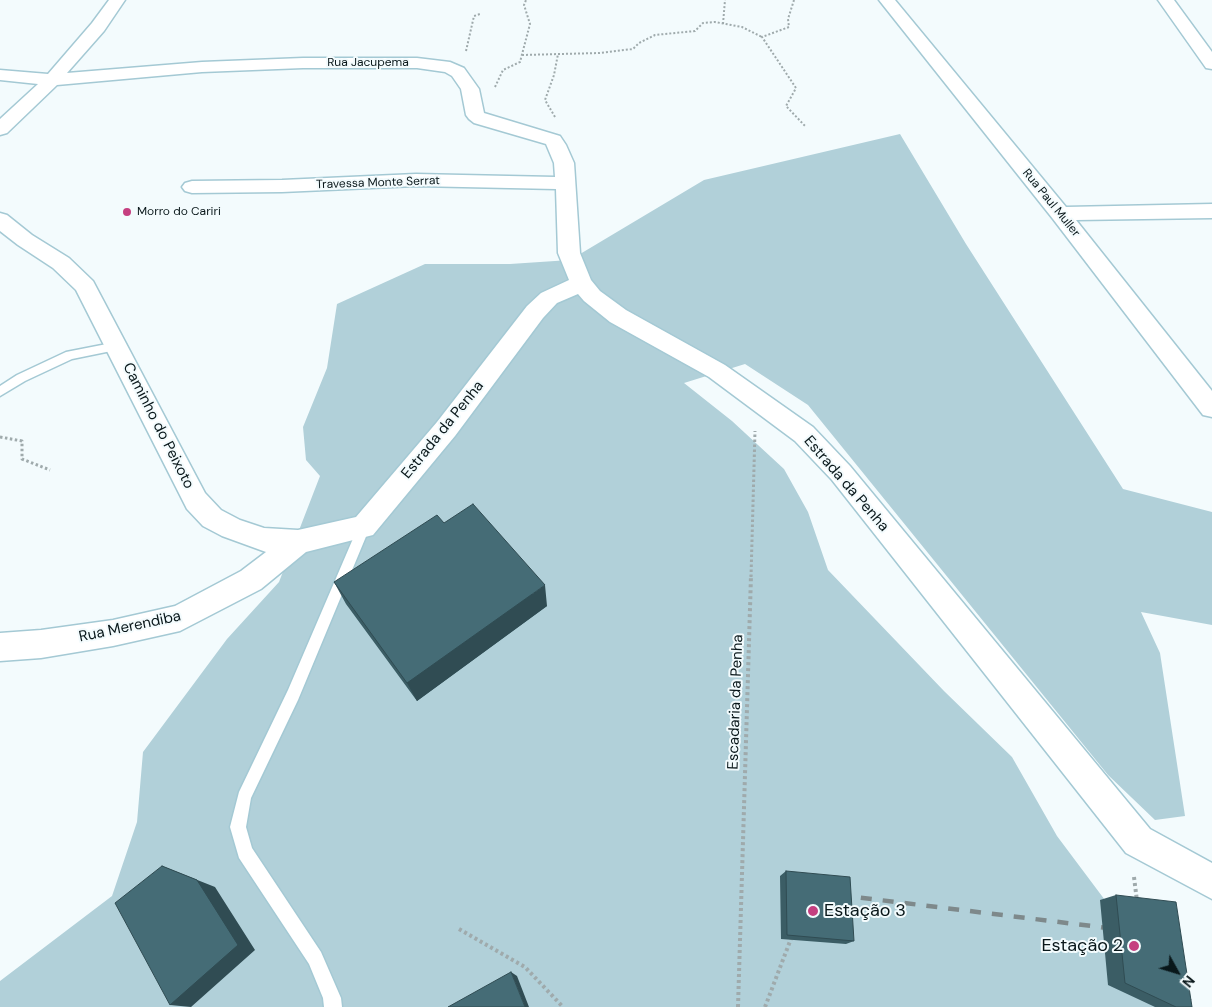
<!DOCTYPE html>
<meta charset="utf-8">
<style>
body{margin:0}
#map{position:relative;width:1212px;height:1007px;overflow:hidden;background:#f3fbfd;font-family:"DM Sans",sans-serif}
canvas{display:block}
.north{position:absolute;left:1152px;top:947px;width:50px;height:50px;-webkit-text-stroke:4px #f3fbfd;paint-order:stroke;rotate:129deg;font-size:14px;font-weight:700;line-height:20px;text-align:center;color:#09171a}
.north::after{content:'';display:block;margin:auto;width:18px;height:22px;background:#09171a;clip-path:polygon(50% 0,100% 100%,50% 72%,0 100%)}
</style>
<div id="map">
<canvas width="1212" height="1007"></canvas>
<div class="north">N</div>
</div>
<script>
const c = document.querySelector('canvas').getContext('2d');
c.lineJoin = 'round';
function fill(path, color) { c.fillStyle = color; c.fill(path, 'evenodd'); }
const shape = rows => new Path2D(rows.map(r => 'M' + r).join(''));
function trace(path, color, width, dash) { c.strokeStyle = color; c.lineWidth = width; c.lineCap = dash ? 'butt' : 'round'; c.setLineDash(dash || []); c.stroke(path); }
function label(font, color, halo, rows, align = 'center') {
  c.font = font + ' "DM Sans",sans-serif'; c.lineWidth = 4; c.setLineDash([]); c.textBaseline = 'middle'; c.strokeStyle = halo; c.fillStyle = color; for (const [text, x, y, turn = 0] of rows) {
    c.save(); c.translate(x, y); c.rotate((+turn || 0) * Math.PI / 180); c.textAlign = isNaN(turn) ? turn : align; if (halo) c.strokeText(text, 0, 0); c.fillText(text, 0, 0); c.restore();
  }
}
fill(shape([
 [900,134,966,244,1123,489,1212,512,1212,625,1141,612,1160,653,1185,816,1155,820,1108,775,808,405,745,364,684,383,732,421,784,469,808,512,828,570,944,691,1012,757,1057,836,1185,1007,0,1007,0,981,112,896,137,822,143,752,227,639,279,582,320,476,306,460,303,427,327,368,337,304,425,264,510,264,570,260,704,180]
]), '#b1d0d9');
const lane = shape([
 [117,342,122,346,121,349,72,359,25,381,0,396,0,386,17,375,66,352,117,342],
 [364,522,368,523,370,527,298,700,251,798,246,827,252,848,321,952,341,998,342,1007,324,1007,323,998,309,964,239,858,230,827,239,792,288,690,358,527,360,523,364,522]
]);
const street = shape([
 [109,0,125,0,104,31,67,73,202,62,303,58,417,58,450,62,464,68,479,89,484,113,560,136,566,145,574,163,580,253,591,280,600,291,626,310,725,365,813,427,850,466,1150,829,1212,863,1212,899,1126,853,832,480,795,441,709,377,610,322,584,301,578,294,557,303,543,318,455,436,373,535,306,552,261,589,180,631,113,646,41,658,0,661,0,633,41,630,113,620,175,606,241,571,266,552,222,536,203,526,187,509,76,290,53,268,18,245,0,231,0,213,7,215,32,235,69,258,93,281,205,493,221,510,240,520,264,528,298,530,356,517,437,422,527,306,541,293,569,280,558,253,556,189,416,186,282,192,192,193,185,191,182,187,185,183,192,181,282,180,416,174,555,177,554,163,546,144,474,123,469,119,466,115,461,89,452,76,445,72,417,68,303,68,202,72,57,85,7,133,0,135,0,119,38,84,0,80,0,70,48,74,92,23,109,0],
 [879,0,895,0,1066,207,1212,204,1212,218,1076,220,1212,391,1212,417,1203,415,1053,219,879,0],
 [1158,0,1174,0,1212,52,1212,69,1206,68,1158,0]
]);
trace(lane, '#a4c9d4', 3);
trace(street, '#a4c9d4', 3);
trace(shape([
 [794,0,788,19,789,27,762,37,796,88,786,106,806,127],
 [723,24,725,0],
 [466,51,474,16,480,14],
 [522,55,599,53,633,49,639,43,655,35,695,31,703,23,715,22,742,27,762,37],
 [495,87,503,70,520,62,530,24,524,5,526,0],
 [555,117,545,100,554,75,558,54]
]), '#9faaac', 2, [2, 2]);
trace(shape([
 [0,437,22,441,22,459,50,470],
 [751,577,755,431]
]), '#9faaac', 3, [2.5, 2.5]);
trace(shape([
 [1134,877,1137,901],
 [459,929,525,967,563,1007],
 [738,1007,751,575],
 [765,1007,792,936]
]), '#9faaac', 4, [3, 3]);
fill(lane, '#fff');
fill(street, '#fff');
trace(shape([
 [839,895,1116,929],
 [1181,996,1200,1007]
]), '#7e898b', 4.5, [11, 11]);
fill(shape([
 [444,523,547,606,417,701,346,604,334,582],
 [786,871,854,941,846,944,781,939,780,876],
 [1116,895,1192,1007,1155,1007,1108,985,1100,900]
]), '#3b5d65');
fill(shape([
 [545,585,547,606,417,701,407,683],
 [162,866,215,887,255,950,191,1007,170,1005],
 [511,972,517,976,529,1007,525,1007]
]), '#304c53');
const building = shape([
 [473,504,545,585,407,683,334,582,437,515,444,523,473,504],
 [162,866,197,880,238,945,170,1005,115,903,162,866],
 [786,871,850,877,854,941,787,935,786,871],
 [1116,895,1176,902,1192,1007,1176,1007,1125,983,1116,895],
 [511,972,525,1007,448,1007,511,972]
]);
fill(building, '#456c76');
trace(building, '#304c53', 1);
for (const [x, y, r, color] of [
 [127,212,5,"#c53f80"],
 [813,911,6,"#c53f80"],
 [1134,946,6,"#c53f80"]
]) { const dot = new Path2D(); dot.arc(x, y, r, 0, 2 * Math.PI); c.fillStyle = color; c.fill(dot); trace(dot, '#f3fbfd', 2); }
label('12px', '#09171a', '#f3fbfd', [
 ["Rua Jacupema",368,63],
 ["Travessa Monte Serrat",378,183,-2],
 ["Rua Paul Muller",1051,203,51]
]);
label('12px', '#09171a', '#f3fbfd', [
 ["Morro do Cariri",137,212]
], 'left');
label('15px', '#09171a', '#f3fbfd', [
 ["Caminho do Peixoto",158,426,63],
 ["Estrada da Penha",443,430,-51],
 ["Estrada da Penha",846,484,49],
 ["Rua Merendiba",130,627,-12],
 ["Escadaria da Penha",736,702,-88]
]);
label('18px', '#09171a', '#f3fbfd', [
 ["Estação 3",824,911],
 ["Estação 2",1123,946,"right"]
], 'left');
</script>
